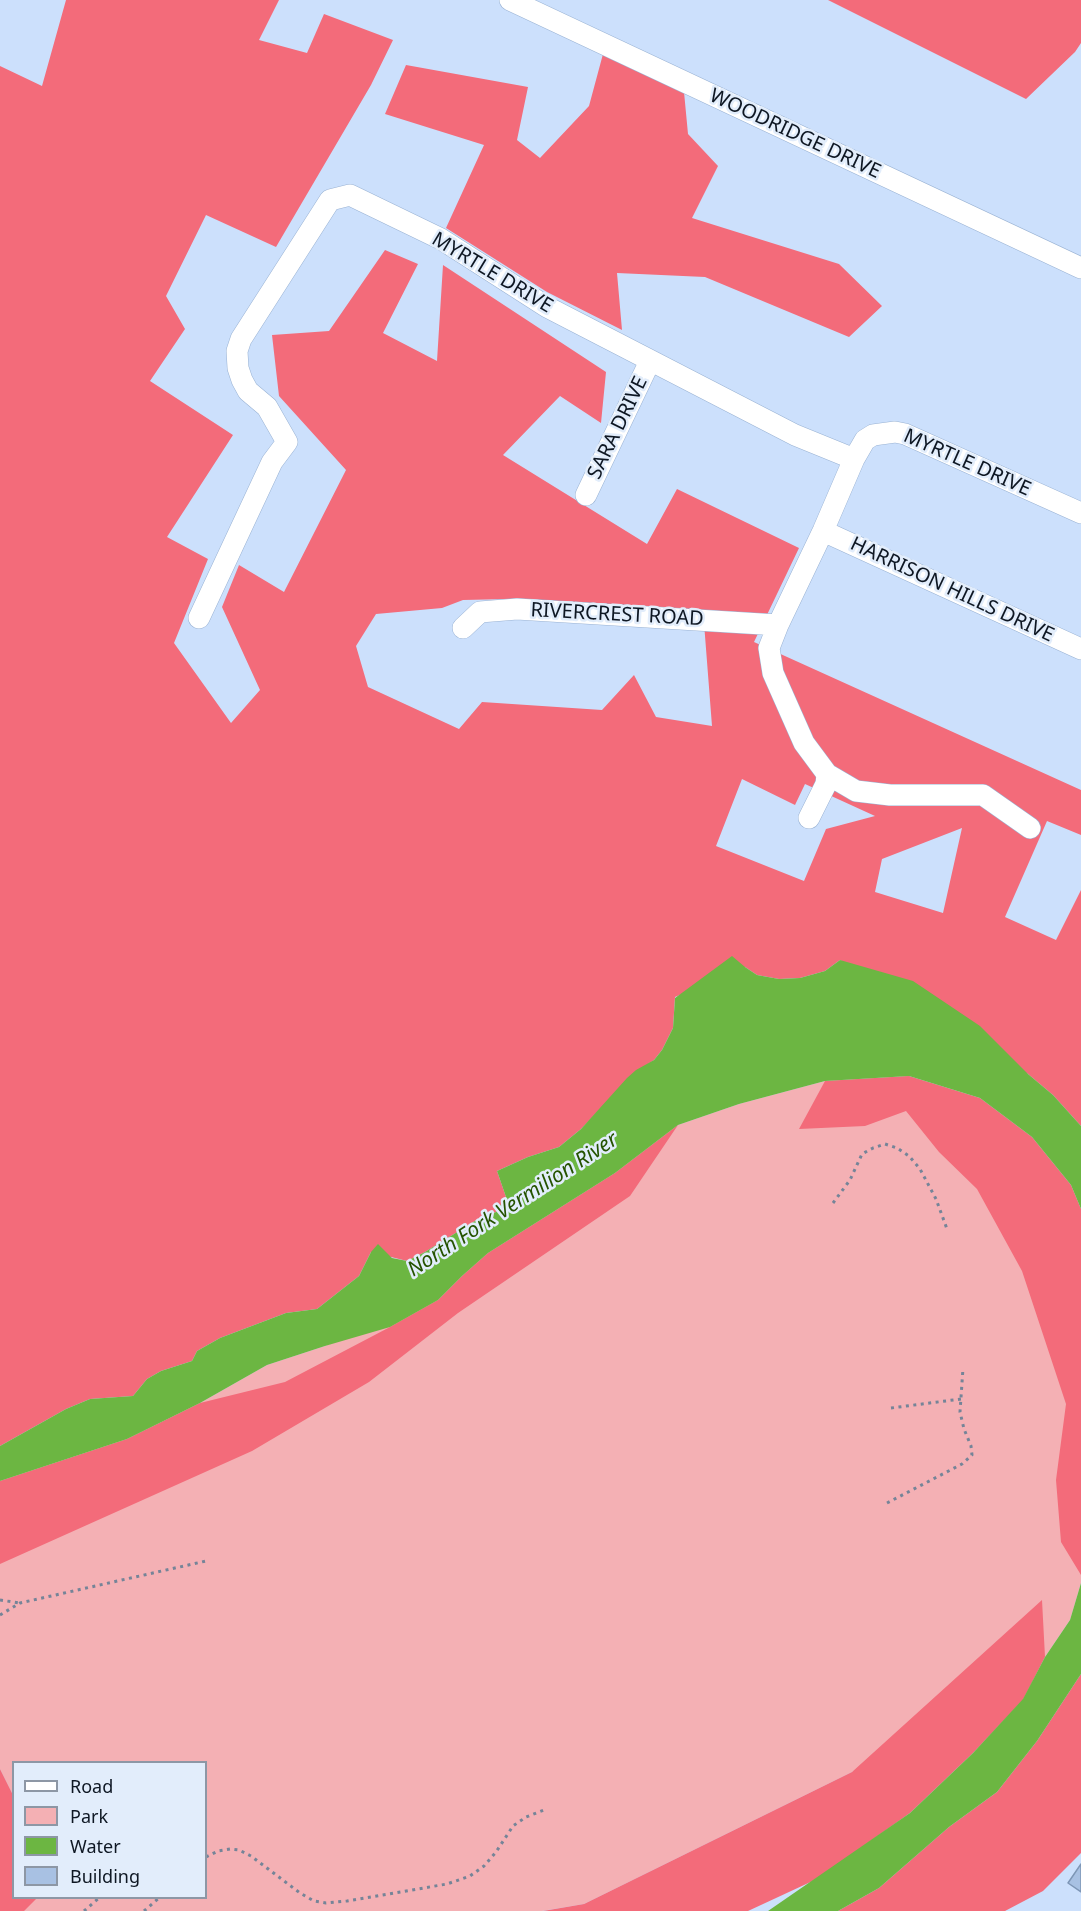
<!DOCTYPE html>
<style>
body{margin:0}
#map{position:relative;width:1081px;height:1911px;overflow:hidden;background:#cce0fc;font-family:"Noto Sans",sans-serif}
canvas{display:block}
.legend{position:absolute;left:12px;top:1761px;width:195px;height:138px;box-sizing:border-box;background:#e2edfb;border:2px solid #8d97a5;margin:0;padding:8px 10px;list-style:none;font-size:18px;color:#0e1723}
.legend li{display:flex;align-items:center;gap:12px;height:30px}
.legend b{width:30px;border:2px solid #8d97a5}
</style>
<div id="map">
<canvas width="1081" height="1911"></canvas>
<ul class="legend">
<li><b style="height:8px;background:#fff"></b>Road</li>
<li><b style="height:16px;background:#f4b0b4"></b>Park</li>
<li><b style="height:16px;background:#6cb642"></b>Water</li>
<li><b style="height:16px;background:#a8c1e3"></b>Building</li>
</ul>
</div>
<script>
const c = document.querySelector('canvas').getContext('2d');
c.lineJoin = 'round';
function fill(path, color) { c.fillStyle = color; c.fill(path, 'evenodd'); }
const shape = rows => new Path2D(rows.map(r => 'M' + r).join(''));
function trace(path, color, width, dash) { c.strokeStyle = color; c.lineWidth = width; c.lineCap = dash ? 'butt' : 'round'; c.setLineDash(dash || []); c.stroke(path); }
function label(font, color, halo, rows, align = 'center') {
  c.font = font + ' "Noto Sans",sans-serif'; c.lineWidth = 5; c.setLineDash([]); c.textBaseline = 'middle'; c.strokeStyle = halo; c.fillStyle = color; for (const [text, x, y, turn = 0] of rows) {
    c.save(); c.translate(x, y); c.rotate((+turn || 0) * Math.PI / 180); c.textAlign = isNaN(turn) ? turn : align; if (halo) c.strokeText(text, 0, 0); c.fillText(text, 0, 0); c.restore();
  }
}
fill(shape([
 [909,1076,1081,1209,1081,1583,1070,1620,1045,1657,852,1772,584,1904,542,1911,0,1911,0,1895,14,1898,206,1898,206,1762,14,1762,13,1795,0,1769,0,1481,127,1439,200,1403,267,1365,325,1346,438,1300,462,1276,488,1253,615,1173,678,1125,739,1104,825,1081]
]), '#f4b0b4');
fill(shape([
 [66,0,279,0,259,40,307,53,324,14,393,40,371,85,276,247,206,215,166,296,185,329,150,381,233,435,167,537,208,559,174,643,231,723,260,690,222,607,239,565,284,592,346,470,279,396,272,335,329,331,385,250,418,264,383,333,437,361,443,265,606,372,601,423,560,396,503,455,647,544,677,489,799,548,754,642,1081,790,1081,835,1047,821,1005,917,1056,940,1081,890,1081,1126,1053,1095,1028,1074,840,960,825,971,800,978,779,979,757,975,745,967,675,997,673,1028,662,1050,654,1060,645,1066,604,1105,581,1129,559,1147,528,1157,497,1171,506,1197,496,1212,475,1221,425,1252,407,1261,371,1252,359,1276,317,1309,286,1313,220,1338,197,1351,192,1361,161,1371,147,1379,133,1396,90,1399,66,1409,0,1446,0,66,42,86],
 [508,599,703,610,712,726,656,717,634,675,602,710,482,702,459,729,368,687,356,646,376,614,442,608,463,600],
 [742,779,795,805,805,784,875,816,826,829,804,881,716,846],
 [962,828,943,913,875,892,882,859],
 [828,0,1081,0,1081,43,1075,52,1026,99],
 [603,54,684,92,688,134,718,166,692,218,839,264,882,306,849,337,705,277,617,273,622,330,547,292,446,228,484,145,385,114,406,65,528,87,517,140,540,158,589,106],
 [909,1076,980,1098,1032,1137,1071,1185,1081,1209,1081,1575,1061,1542,1056,1480,1066,1404,1022,1271,977,1189,939,1152,906,1111,865,1126,799,1129,825,1081],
 [678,1125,630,1196,458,1313,369,1382,252,1451,0,1564,0,1481,127,1439,200,1403,285,1382,390,1327,438,1300,462,1276,488,1253,615,1173],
 [1042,1600,1045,1657,1023,1700,973,1753,910,1813,817,1879,748,1911,543,1911,584,1904,852,1772],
 [1081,1674,1081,1853,1043,1891,1005,1911,838,1911,879,1888,949,1827,997,1792,1037,1741],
 [0,1769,13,1795,14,1898,37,1898,24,1911,0,1911]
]), '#f36b7a');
fill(shape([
 [732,956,745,967,757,975,779,979,800,978,825,971,840,960,913,981,980,1026,1028,1074,1053,1095,1081,1126,1081,1209,1071,1185,1032,1137,980,1098,909,1076,825,1081,739,1104,678,1125,615,1173,488,1253,462,1276,438,1300,390,1327,325,1346,267,1365,200,1403,127,1439,0,1481,0,1446,66,1409,90,1399,133,1396,147,1379,161,1371,192,1361,197,1351,220,1338,286,1313,317,1309,359,1276,371,1252,378,1244,392,1258,407,1261,425,1252,475,1221,496,1212,506,1197,497,1171,528,1157,559,1147,581,1129,627,1078,636,1070,654,1060,662,1050,673,1028,675,998],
 [1081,1583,1081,1674,1037,1741,997,1792,949,1827,879,1888,838,1911,768,1911,910,1813,973,1753,1023,1699,1045,1657,1070,1620]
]), '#6cb642');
const building = shape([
 [1081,1864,1081,1892,1068,1883,1081,1864]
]);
fill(building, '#a8c1e3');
trace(building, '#7d96b6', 1.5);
const minor = shape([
 [510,0,1081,268],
 [586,495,650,361],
 [823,531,1081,649],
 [199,618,272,462,287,442,267,407,248,391,242,380,238,368,237,351,241,339,330,200,350,195,441,239,547,307,795,435,854,459,865,440,873,435,895,432,905,434,1081,513],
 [778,625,769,648,773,673,804,743,827,774,826,784,809,818],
 [463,628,480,612,517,609,778,625,823,531,854,459],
 [827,774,856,791,890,795,983,795,1030,828]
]);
trace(minor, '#99b2d3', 22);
trace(shape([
 [833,1203,850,1180,862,1154,873,1148,885,1144,897,1148,909,1156,920,1169,936,1199,947,1229],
 [891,1408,961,1399],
 [887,1503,962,1464,972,1455,971,1446,964,1429,960,1412,963,1368],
 [0,1600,20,1603],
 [0,1615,20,1603,206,1561],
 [206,1857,218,1851,230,1849,239,1850,251,1856,300,1893,314,1901,326,1903,347,1901,447,1884,470,1876,484,1866,496,1852,513,1826,526,1817,544,1810],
 [84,1911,99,1898],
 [144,1911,159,1898]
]), '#758498', 3, [3, 4.5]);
trace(minor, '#fff', 21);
label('20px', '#0e1723', '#e2edfb', [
 ["WOODRIDGE DRIVE",795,134,25],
 ["MYRTLE DRIVE",492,273,31],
 ["SARA DRIVE",618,428,-64],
 ["MYRTLE DRIVE",967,463,24],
 ["HARRISON HILLS DRIVE",952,590,25],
 ["RIVERCREST ROAD",617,615,3]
]);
label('italic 21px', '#255300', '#e2edfb', [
 ["North Fork Vermilion River",513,1205,-33]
]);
</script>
